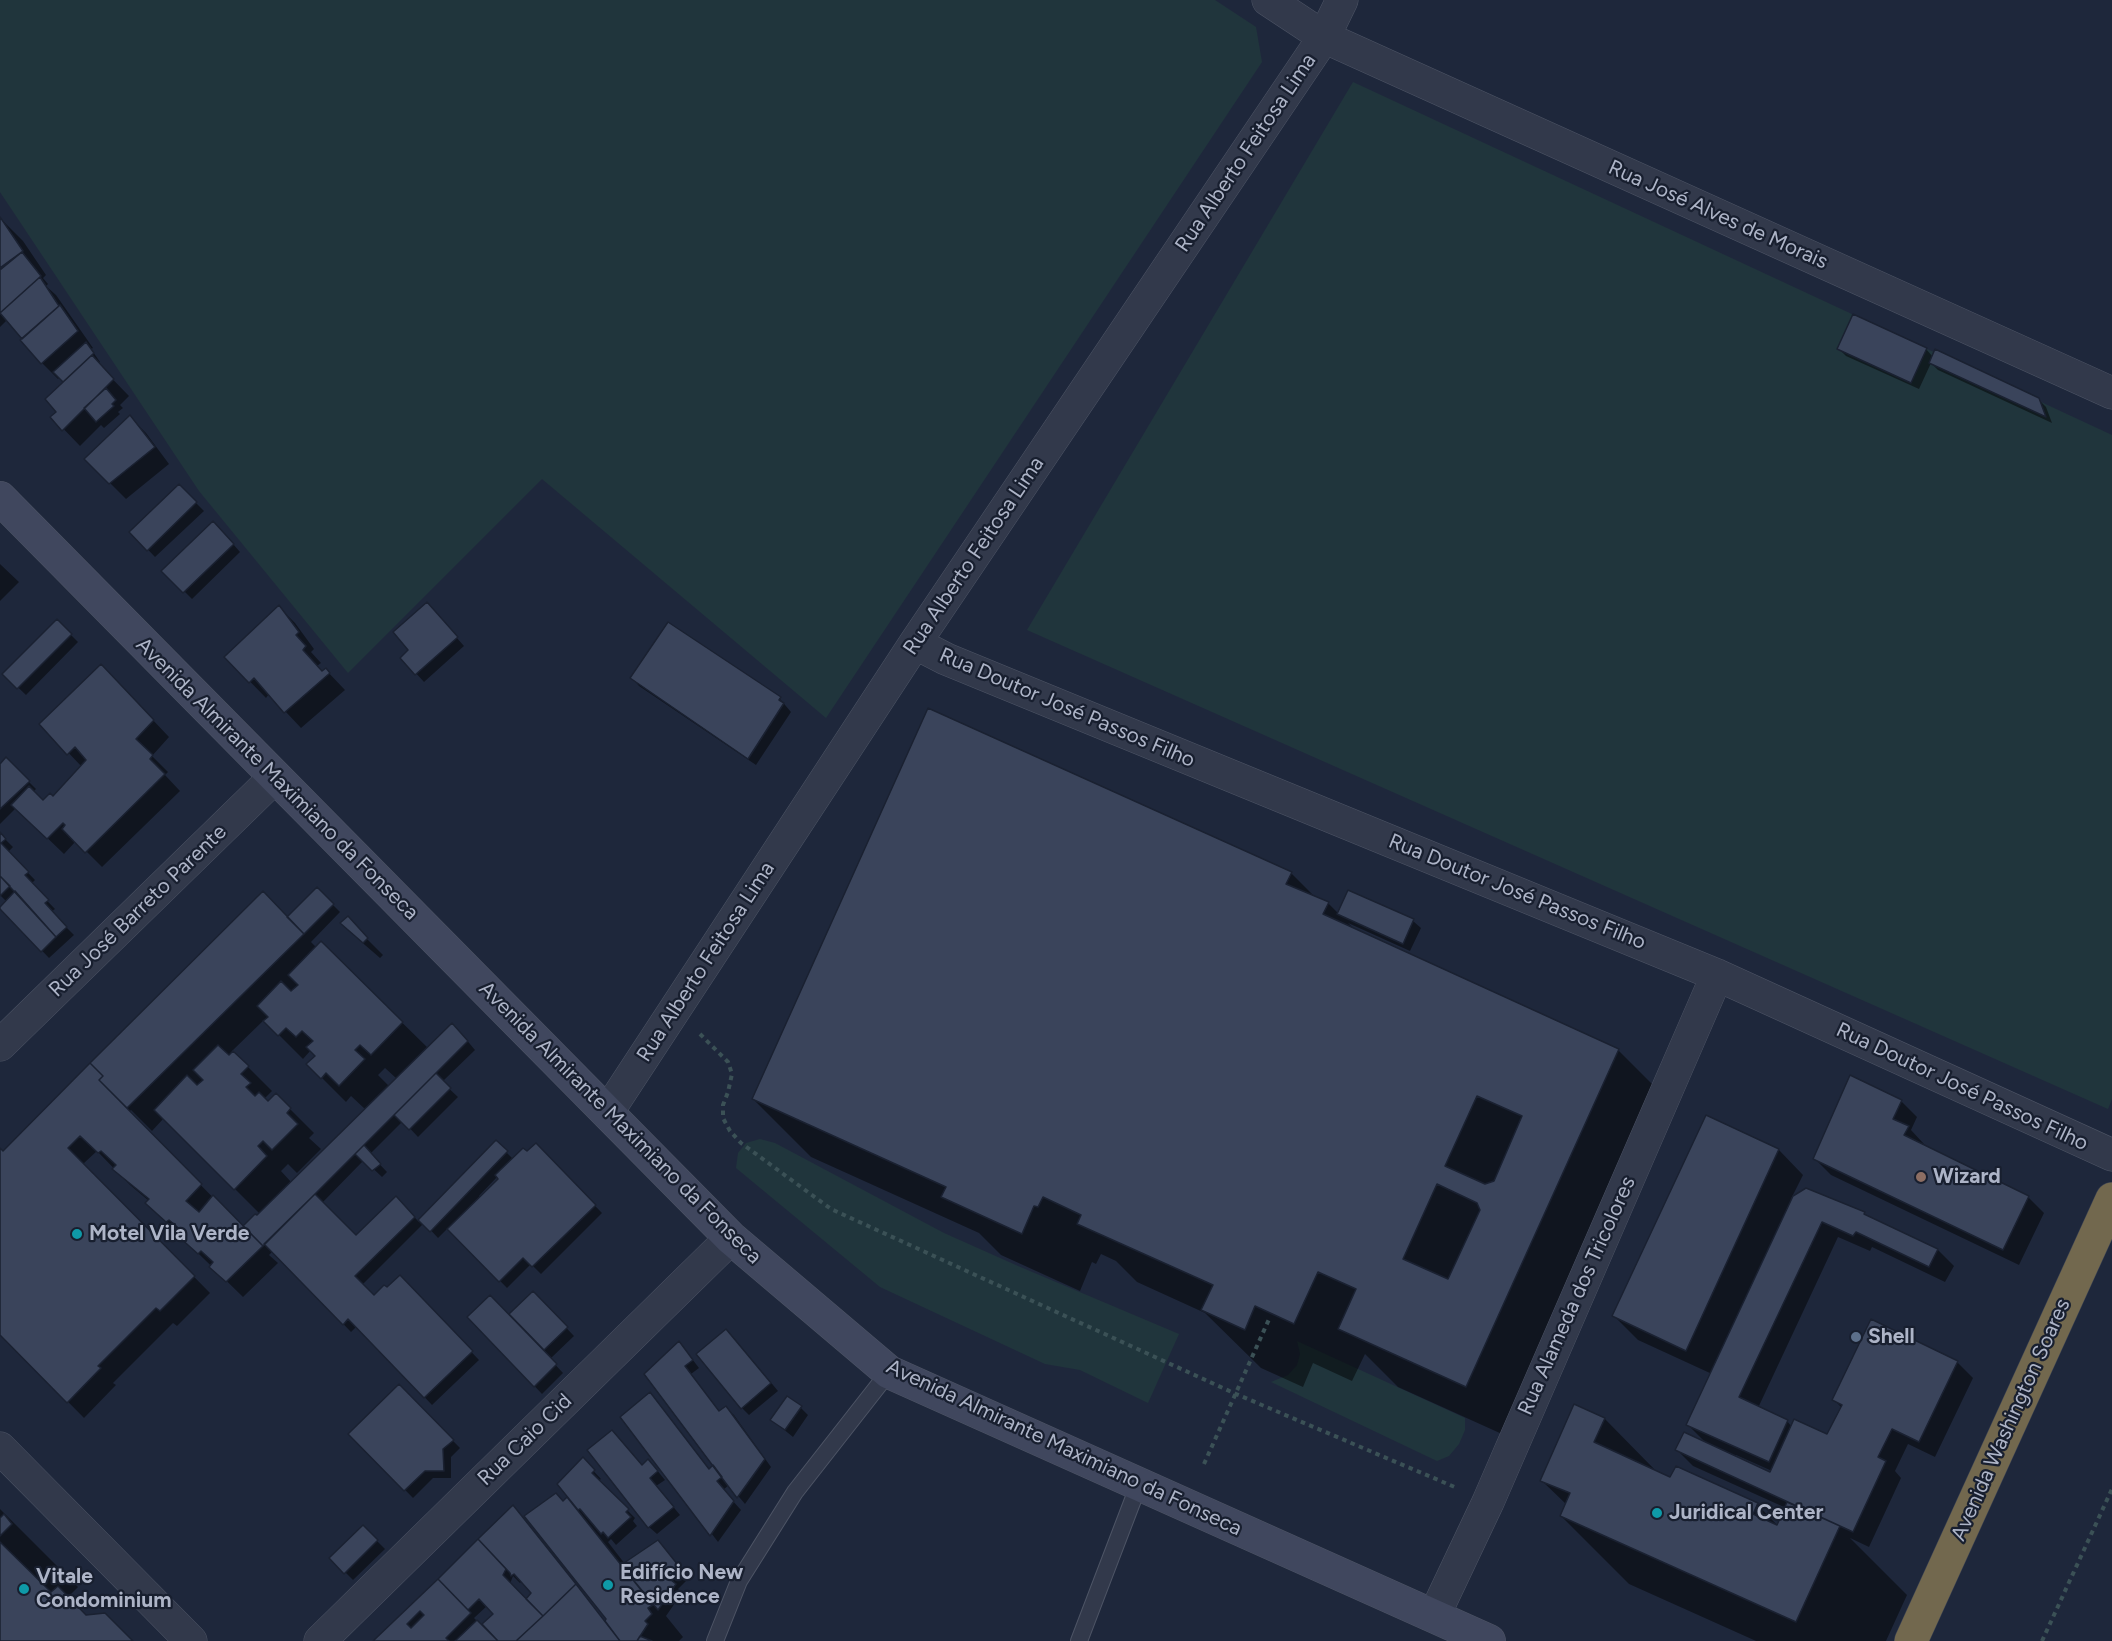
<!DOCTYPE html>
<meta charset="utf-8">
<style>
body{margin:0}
canvas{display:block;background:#1e273b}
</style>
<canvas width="2112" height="1641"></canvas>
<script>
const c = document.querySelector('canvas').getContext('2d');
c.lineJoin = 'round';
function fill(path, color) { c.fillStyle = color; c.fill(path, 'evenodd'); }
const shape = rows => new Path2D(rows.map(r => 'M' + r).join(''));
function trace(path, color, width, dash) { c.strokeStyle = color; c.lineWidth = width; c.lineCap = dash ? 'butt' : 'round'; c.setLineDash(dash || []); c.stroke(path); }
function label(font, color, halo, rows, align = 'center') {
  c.font = font + ' Figtree,sans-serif'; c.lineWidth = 4.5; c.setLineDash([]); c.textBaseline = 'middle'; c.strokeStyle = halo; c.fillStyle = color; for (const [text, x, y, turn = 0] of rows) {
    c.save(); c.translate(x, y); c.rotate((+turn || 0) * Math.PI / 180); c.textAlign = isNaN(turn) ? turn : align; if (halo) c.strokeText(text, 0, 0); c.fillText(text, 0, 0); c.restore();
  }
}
fill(shape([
 [0,0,1215,0,1256,27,1262,62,826,718,542,479,348,673,199,491,0,192],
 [1353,82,2112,435,2112,1099,2108,1109,1027,630],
 [760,1139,775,1143,944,1233,1018,1266,1179,1334,1148,1403,1080,1370,1045,1364,880,1287,736,1168,738,1153,746,1143],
 [1297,1341,1465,1418,1465,1430,1459,1444,1449,1456,1437,1461,1271,1382,1288,1375,1297,1365,1300,1354]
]), '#20353c');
fill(shape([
 [0,218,23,241,46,275,43,278,48,284,46,286,56,295,93,348,91,349,100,362,98,364,129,396,120,405,123,408,118,412,120,414,104,428,101,425,80,446,52,417,58,412,65,382,60,377,58,379,42,363,7,320,0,327],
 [1838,348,1926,349,1933,357,2038,399,2046,407,2052,423,1938,370,1931,363,1919,389,1846,356],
 [130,417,146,433,169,464,126,499,86,459],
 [179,486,204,511,155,557,131,532],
 [221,530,240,552,192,599,164,571],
 [0,564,19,582,0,601],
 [279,607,295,623,314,649,311,652,321,663,317,666,323,673,326,670,345,690,301,728,269,694,266,698,226,657],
 [434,612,464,646,424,682,402,658,410,650],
 [57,621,78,642,26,695,4,674],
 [632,678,780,699,791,712,756,765,639,686],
 [117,682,169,737,152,756,168,772,165,775,180,791,102,867,76,841,64,854,16,808,0,824,0,766,7,760,36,789,33,792,43,802,53,798,82,767,41,724],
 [0,834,13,847,8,852,35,880,31,884,55,909,51,912,74,935,49,958,1,908,7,902,0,895],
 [1291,873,1316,898,1328,903,1339,914,1413,921,1421,928,1410,951,1348,923,1356,930,1618,1050,1676,1108,1524,1444,1398,1387,1365,1354,1352,1381,1313,1363,1303,1387,1261,1368,1205,1313,1137,1282,1116,1261,1101,1254,1096,1264,1092,1262,1080,1291,1001,1255,979,1233,811,1157,753,1099],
 [317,889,340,912,311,942,317,948,321,943,428,1048,460,1032,475,1050,442,1082,458,1097,418,1137,403,1121,370,1154,387,1172,382,1177,364,1160,322,1203,356,1237,396,1198,419,1222,496,1142,513,1159,527,1153,536,1145,602,1213,541,1274,531,1264,507,1288,448,1228,438,1238,424,1223,362,1285,374,1297,387,1289,400,1277,479,1360,432,1405,357,1326,351,1332,273,1251,269,1255,278,1263,243,1297,163,1219,149,1201,130,1185,97,1151,83,1164,210,1293,177,1326,173,1323,113,1383,116,1385,84,1418,0,1333,0,1150,3,1153,287,918],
 [264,1020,303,1059,311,1050,317,1056,308,1064,346,1102,351,1096,366,1110,292,1183,281,1171,288,1164,297,1173,321,1149,309,1138,314,1133,276,1095,268,1103,264,1099,272,1091,232,1051],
 [385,1068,397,1079,390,1087,378,1075],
 [131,1110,152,1131,164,1118,260,1214,243,1228,129,1112],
 [498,1176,500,1179,481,1198,479,1196],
 [347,919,383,955,380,958,358,939],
 [1901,1101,1917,1117,1911,1130,1924,1144,1923,1146,2028,1197,2044,1213,2019,1265,1831,1175,1815,1159],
 [1706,1117,1779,1150,1803,1175,1791,1199,1806,1190,1809,1190,1864,1214,1870,1219,1938,1250,1954,1266,1945,1282,1872,1247,1870,1251,1838,1237,1758,1408,1787,1421,1792,1427,1828,1436,1842,1408,1834,1400,1957,1362,1973,1378,1935,1457,1908,1444,1895,1471,1901,1478,1869,1547,1850,1538,1907,1595,1886,1641,1756,1641,1629,1584,1561,1516,1567,1505,1542,1481,1575,1406,1605,1419,1658,1473,1671,1479,1757,1504,1778,1526,1786,1508,1693,1466,1677,1450,1707,1444,1688,1425,1712,1374,1638,1340,1614,1316],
 [1736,1455,1772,1471,1770,1474,1735,1458],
 [533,1293,574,1336,550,1359,563,1373,542,1394,469,1317,509,1316],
 [734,1338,778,1391,749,1415,742,1408],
 [686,1351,699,1368,691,1374,720,1413,726,1408,734,1415,771,1467,745,1504,729,1485,723,1490,741,1510,718,1542,623,1417,710,1470,715,1465,646,1374],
 [399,1386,460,1448,451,1457,451,1478,433,1478,413,1498,350,1434],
 [801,1408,808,1415,793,1437,772,1420],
 [583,1460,601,1479,598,1481,635,1518,633,1521,637,1526,616,1545,611,1539,608,1542,625,1564,665,1550,688,1579,678,1589,682,1593,666,1616,683,1637,679,1641,376,1641,513,1507,605,1622,608,1620,564,1502,572,1504,574,1502],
 [513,1576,520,1583,522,1581,534,1593,526,1601,510,1584],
 [487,1606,495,1614,482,1626,474,1618],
 [642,1467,656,1469,665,1480,656,1486,680,1515,657,1534,649,1527],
 [0,1509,78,1587,67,1598,86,1616,131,1641,0,1641],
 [363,1527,385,1549,353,1580,331,1558]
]), '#0007');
const building = shape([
 [0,217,23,251,0,268,0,217],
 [22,252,41,276,0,313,0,270,22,252],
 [40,277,59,306,22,339,0,313,40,277],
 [60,305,78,331,41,364,20,340,60,305],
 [1853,314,1927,348,1911,383,1837,349,1853,314],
 [86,342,94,353,63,382,53,372,86,342],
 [1935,349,2039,398,2046,417,1929,363,1935,349],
 [92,355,114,379,62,431,50,417,56,412,45,399,92,355],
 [106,388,116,400,112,404,114,406,96,422,84,408,106,388],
 [130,415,155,447,109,484,84,459,130,415],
 [179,484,197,502,147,551,129,532,179,484],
 [213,521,234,544,183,593,161,571,213,521],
 [427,602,458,637,415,675,400,658,408,650,393,632,427,602],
 [279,605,299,632,296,635,306,646,303,650,322,671,326,668,330,673,284,713,254,678,249,683,224,657,279,605],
 [57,619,72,634,17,689,2,674,57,619],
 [668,622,781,697,779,700,784,703,748,759,630,678,668,622],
 [101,664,154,720,136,739,153,755,150,759,165,774,85,853,62,829,65,825,63,823,47,839,11,805,29,786,43,800,50,793,53,796,86,760,75,747,67,755,39,724,101,664],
 [928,708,1292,872,1286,884,1329,902,1323,914,1619,1049,1466,1387,1338,1329,1356,1289,1318,1272,1294,1324,1255,1306,1245,1330,1201,1310,1213,1285,1077,1224,1081,1215,1043,1197,1038,1207,1034,1206,1022,1234,941,1197,946,1187,752,1099,928,708],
 [1477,1096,1522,1116,1494,1181,1485,1184,1445,1166,1477,1096],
 [1437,1184,1477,1203,1480,1210,1448,1279,1403,1259,1437,1184],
 [6,757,30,781,0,809,0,764,6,757],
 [0,832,6,839,1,843,29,872,25,875,49,900,45,903,67,927,56,937,0,876,0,832],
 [0,876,10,886,0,896,0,876],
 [317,887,334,904,304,934,287,917,317,887],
 [1348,890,1414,919,1403,944,1337,914,1348,890],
 [15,891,56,937,41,952,0,909,0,907,15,891],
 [263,891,304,934,127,1108,99,1080,103,1076,90,1063,263,891],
 [348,916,368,938,363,943,340,923,348,916],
 [321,941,403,1022,371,1055,360,1045,355,1050,365,1059,339,1086,326,1073,321,1079,306,1064,315,1056,306,1047,313,1041,302,1031,296,1037,286,1028,278,1036,263,1021,268,1017,257,1006,281,981,291,991,298,985,288,975,321,941],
 [452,1023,468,1041,263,1246,243,1226,255,1214,257,1215,452,1023],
 [218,1045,229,1055,233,1051,249,1066,241,1074,251,1083,246,1087,255,1096,259,1092,268,1101,276,1093,291,1108,287,1113,298,1124,272,1150,263,1141,258,1146,267,1156,234,1190,154,1110,187,1075,197,1085,203,1080,193,1070,218,1045],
 [90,1063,103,1076,99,1080,202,1184,186,1201,199,1212,213,1195,263,1246,226,1282,209,1267,213,1262,201,1251,198,1254,178,1236,183,1232,169,1220,166,1222,145,1203,149,1199,112,1169,116,1165,101,1151,98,1153,80,1136,68,1148,195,1276,160,1311,156,1308,98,1366,101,1368,67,1403,0,1335,0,1148,3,1151,90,1063],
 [436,1073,451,1088,409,1130,394,1115,436,1073],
 [1850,1075,1902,1100,1893,1119,1909,1126,1904,1135,2029,1196,2003,1250,1813,1159,1850,1075],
 [1706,1115,1779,1149,1686,1351,1612,1316,1706,1115],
 [496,1140,508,1151,430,1232,418,1220,496,1140],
 [536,1143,596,1205,532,1267,523,1258,499,1282,447,1229,498,1179,495,1175,523,1148,527,1151,536,1143],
 [364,1145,381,1164,372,1171,355,1154,364,1145],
 [1806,1188,1865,1212,1864,1214,1938,1249,1929,1267,1856,1232,1853,1236,1822,1222,1739,1397,1788,1420,1769,1462,1686,1425,1793,1196,1806,1188],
 [315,1194,356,1235,396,1196,415,1217,355,1276,374,1295,384,1285,387,1287,400,1275,473,1351,424,1398,348,1319,343,1325,264,1244,315,1194],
 [533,1291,568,1327,544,1350,509,1314,533,1291],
 [490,1295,557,1364,534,1387,467,1317,490,1295],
 [1871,1319,1958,1361,1919,1442,1892,1429,1878,1457,1886,1461,1853,1532,1675,1450,1684,1432,1770,1472,1794,1419,1827,1434,1842,1405,1832,1400,1871,1319],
 [726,1329,771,1383,741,1409,696,1354,726,1329],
 [679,1341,693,1360,685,1366,719,1411,726,1406,765,1459,737,1498,644,1374,679,1341],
 [399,1384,454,1440,443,1449,444,1471,425,1471,404,1491,348,1434,399,1384],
 [650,1392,709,1469,713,1465,722,1477,717,1481,734,1501,710,1536,620,1417,650,1392],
 [787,1396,802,1406,785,1430,770,1420,787,1396],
 [1574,1404,1605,1418,1594,1442,1670,1477,1676,1466,1758,1503,1753,1514,1777,1525,1787,1502,1840,1526,1796,1622,1560,1516,1570,1493,1540,1481,1574,1404],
 [612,1430,642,1465,648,1459,658,1471,650,1478,674,1507,648,1528,587,1450,612,1430],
 [583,1457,595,1470,592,1473,629,1509,626,1512,631,1517,608,1538,603,1532,601,1534,580,1509,578,1510,557,1484,583,1457],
 [556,1493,563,1501,567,1497,653,1605,648,1608,652,1614,645,1621,648,1624,637,1641,620,1641,605,1621,606,1619,524,1516,556,1493],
 [513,1505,576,1584,543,1616,526,1599,531,1593,514,1574,511,1576,510,1573,478,1539,513,1505],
 [4,1514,12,1524,0,1536,0,1518,4,1514],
 [363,1525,378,1540,344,1574,329,1558,363,1525],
 [478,1539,506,1569,503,1575,543,1616,516,1641,498,1641,482,1624,493,1614,479,1599,468,1610,438,1579,478,1539],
 [658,1540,682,1570,671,1580,676,1584,658,1610,621,1565,658,1540],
 [0,1542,51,1592,58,1586,86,1615,105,1613,133,1641,0,1641,0,1542],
 [438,1579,471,1613,446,1638,449,1641,373,1641,438,1579],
 [420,1611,424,1615,411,1628,407,1624,420,1611],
 [576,1584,620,1641,516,1641,543,1616,576,1584],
 [477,1620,498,1641,455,1641,477,1620],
 [640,1636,652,1641,637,1641,640,1636]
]);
fill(building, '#3a445b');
trace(building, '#1a2131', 1.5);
const lane = shape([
 [715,1641,739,1581,795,1492,889,1372],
 [1079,1641,1139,1484]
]);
const street = shape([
 [1268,0,1324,37,2112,393],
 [915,643,946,659,1717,975,2112,1155],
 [0,1045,275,777],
 [607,1113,915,643,1324,37,1342,0],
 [0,1448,191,1641],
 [1434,1616,1488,1502,1717,975],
 [320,1641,731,1238]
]);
const secondary = shape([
 [0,498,731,1238,889,1372,1489,1641]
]);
const highway = shape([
 [1911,1641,2112,1199]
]);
trace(lane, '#4d5465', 18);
trace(street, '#4d5465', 33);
trace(secondary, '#4d5465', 34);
trace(highway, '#3a4152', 34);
trace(shape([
 [700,1034,728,1062,732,1074,728,1092,723,1105,723,1118,730,1131,741,1143,831,1209,1236,1394,1457,1488],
 [1204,1464,1270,1317],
 [2042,1641,2112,1489]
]), '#3b5156', 4, [4.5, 4.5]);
trace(lane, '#32394b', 16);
trace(street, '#32394b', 32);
trace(secondary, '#40475e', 33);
trace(highway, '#72684e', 33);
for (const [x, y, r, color] of [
 [1921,1177,6,"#8d6e63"],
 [77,1234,6,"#0f9aa8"],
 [1856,1337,6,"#5c6f8a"],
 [1657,1513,6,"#0f9aa8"],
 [608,1585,6,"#0f9aa8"],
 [24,1589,6,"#0f9aa8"]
]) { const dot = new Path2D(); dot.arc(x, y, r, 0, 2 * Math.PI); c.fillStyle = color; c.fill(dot); trace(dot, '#181f2f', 2); }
label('21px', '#adb4c7', '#181f2f', [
 ["Rua Alberto Feitosa Lima",1246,153,-56],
 ["Rua José Alves de Morais",1718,215,24],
 ["Rua Alberto Feitosa Lima",974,556,-56],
 ["Rua Doutor José Passos Filho",1067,708,23],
 ["Avenida Almirante Maximiano da Fonseca",277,779,45],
 ["Rua Doutor José Passos Filho",1517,892,22],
 ["Rua José Barreto Parente",138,911,-44],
 ["Rua Alberto Feitosa Lima",706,962,-57],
 ["Rua Doutor José Passos Filho",1962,1087,25],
 ["Avenida Almirante Maximiano da Fonseca",620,1123,45],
 ["Rua Alameda dos Tricolores",1577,1296,-66],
 ["Avenida Washington Soares",2011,1420,-66],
 ["Rua Caio Cid",525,1440,-44],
 ["Avenida Almirante Maximiano da Fonseca",1064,1448,25]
]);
label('bold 21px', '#adb4c7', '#181f2f', [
 ["Wizard",1933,1177],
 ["Motel Vila Verde",89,1234],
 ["Shell",1868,1337],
 ["Juridical Center",1669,1513],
 ["Edifício New",620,1573],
 ["Residence",620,1597],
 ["Vitale",36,1577],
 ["Condominium",36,1601]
], 'left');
</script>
